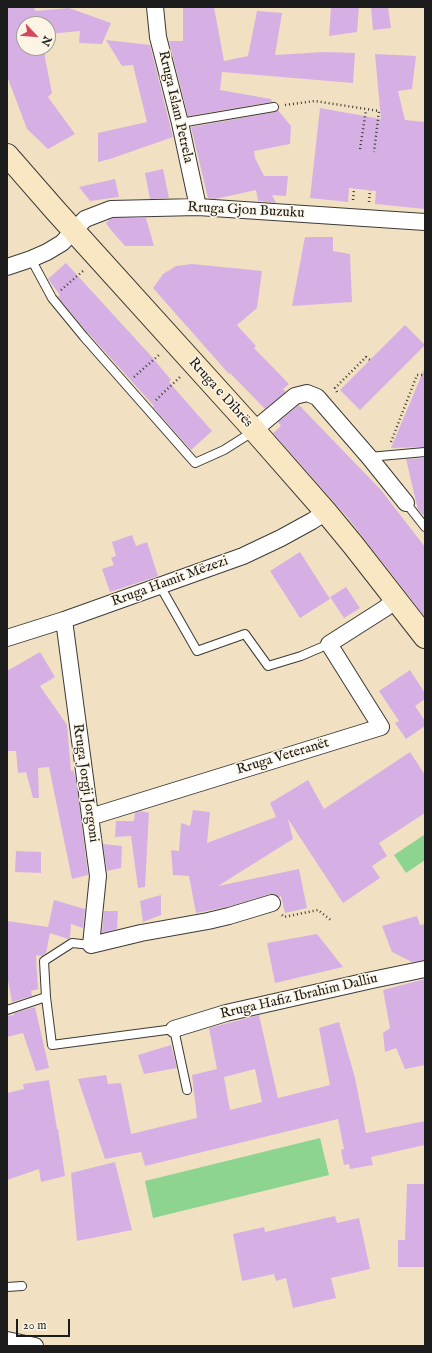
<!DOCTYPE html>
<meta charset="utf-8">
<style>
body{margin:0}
#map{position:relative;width:432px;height:1353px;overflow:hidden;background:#f1e1c2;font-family:"IM FELL English",serif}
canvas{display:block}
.frame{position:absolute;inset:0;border:8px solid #1c1c1c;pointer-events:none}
.north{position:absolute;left:16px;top:16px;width:40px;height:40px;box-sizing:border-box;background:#fcf5e5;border:1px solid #a29e95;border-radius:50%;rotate:116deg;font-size:11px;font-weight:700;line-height:16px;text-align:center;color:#1c1c1c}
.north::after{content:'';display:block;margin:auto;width:14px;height:18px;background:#d1495b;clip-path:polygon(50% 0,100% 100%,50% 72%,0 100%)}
.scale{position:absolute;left:16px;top:1319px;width:54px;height:18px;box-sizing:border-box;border:2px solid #1c1c1c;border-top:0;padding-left:5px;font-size:12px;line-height:14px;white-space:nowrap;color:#1c1c1c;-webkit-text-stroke:3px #fcf5e5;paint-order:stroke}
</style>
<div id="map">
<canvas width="432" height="1353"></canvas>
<div class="frame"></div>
<div class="north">N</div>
<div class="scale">20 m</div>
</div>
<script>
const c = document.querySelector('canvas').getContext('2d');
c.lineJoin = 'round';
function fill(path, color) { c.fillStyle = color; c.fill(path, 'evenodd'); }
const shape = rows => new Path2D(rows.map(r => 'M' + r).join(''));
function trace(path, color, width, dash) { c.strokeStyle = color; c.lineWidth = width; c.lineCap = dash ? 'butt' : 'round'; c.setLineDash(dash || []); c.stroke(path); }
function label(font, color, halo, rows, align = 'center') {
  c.font = font + ' "IM FELL English",serif'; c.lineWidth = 3; c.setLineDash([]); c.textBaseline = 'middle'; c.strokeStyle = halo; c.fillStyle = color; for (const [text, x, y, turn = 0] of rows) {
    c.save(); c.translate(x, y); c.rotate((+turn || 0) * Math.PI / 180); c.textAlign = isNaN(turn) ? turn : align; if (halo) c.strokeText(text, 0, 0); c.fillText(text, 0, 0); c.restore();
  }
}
fill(shape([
 [424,835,425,837,425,860,406,873,394,855],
 [320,1138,329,1175,153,1218,145,1181]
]), '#8cd48f');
fill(shape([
 [7,7,34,7,35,11,69,8,111,23,102,44,79,43,80,31,48,34,48,24,24,24,24,48,45,48,45,58,52,93,48,97,75,134,48,149,27,129,7,76],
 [183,7,214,7,224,61,248,56,257,11,282,13,275,55,324,52,355,53,353,83,222,72,220,90,271,99,272,102,188,116,169,41,183,41],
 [331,7,359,7,357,32,329,36],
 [371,7,388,7,391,28,373,30],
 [106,40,150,45,173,137,110,159,98,162,98,133,147,122,133,65,122,66],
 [375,54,416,56,412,89,398,91,405,120,425,122,425,209,375,204,376,191,349,188,348,202,310,198,320,108,381,119],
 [278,110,291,126,290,144,254,151,255,158,264,176,288,176,286,196,272,195,276,203,258,201,256,190,215,199,208,198,191,127,275,112],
 [163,169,169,198,150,199,145,173],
 [115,179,119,197,90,201,79,187],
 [113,218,146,218,154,246,125,246,110,229,106,223,109,220],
 [305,237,333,237,333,251,350,254,352,302,292,306],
 [66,263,152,357,171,380,169,382,212,431,191,450,153,407,154,406,88,333,58,297,60,295,48,279],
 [192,264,262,271,257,308,237,325,256,346,254,348,289,384,283,389,286,392,265,409,230,373,229,374,153,288,163,274,176,266],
 [405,325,425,345,360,410,340,390],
 [425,367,425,447,391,448],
 [299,405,381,490,425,547,425,617,348,518,273,433,281,426,278,422],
 [425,458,425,515,423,515,418,510,406,459],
 [132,535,136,546,147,542,158,576,110,592,102,569,114,565,111,558,116,556,112,542],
 [300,552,330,599,300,618,270,571],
 [346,587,360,608,344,618,330,597],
 [40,652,55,677,40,686,67,725,71,771,73,770,76,779,88,875,72,879,49,767,38,768,39,798,33,798,26,772,18,773,16,751,7,751,7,671],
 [410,670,425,693,425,699,415,706,425,721,425,726,406,739,395,723,399,721,379,691],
 [410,752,425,775,425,813,379,843,387,856,372,866,380,878,343,903,288,819,293,839,218,886,299,869,307,908,285,913,281,896,279,897,275,894,270,894,227,907,196,913,189,876,173,875,171,850,179,851,181,823,190,826,193,810,210,812,207,843,276,817,270,803,308,780,324,809],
 [141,811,149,813,145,887,138,888,131,836,115,837,116,821,134,821,135,813],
 [103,844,122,846,121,868,107,871],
 [16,851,41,852,41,873,15,872],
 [161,895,161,915,143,922,140,901],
 [54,900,85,909,83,928,71,924,70,938,68,939,50,933,46,953,42,956,36,955,38,989,31,991,32,996,12,1002,7,975,7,921,48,927],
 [104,911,118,911,117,929,102,933],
 [417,916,420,925,425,924,425,960,412,962,392,952,382,926],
 [317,934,343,967,275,983,267,943],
 [425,979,425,1065,405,1069,396,1048,385,1052,383,1033,390,1028,383,990],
 [35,1007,49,1068,36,1071,23,1033,7,1037,7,1016,14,1015,14,1013],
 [259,1015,278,1098,330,1085,319,1028,339,1022,355,1078,366,1133,425,1121,425,1145,371,1157,373,1165,350,1169,349,1164,344,1165,341,1150,344,1149,338,1119,145,1166,141,1152,105,1159,78,1079,106,1075,108,1084,121,1083,131,1134,197,1118,192,1075,217,1069,209,1028],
 [255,1069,262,1102,230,1110,224,1077],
 [171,1045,177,1068,144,1074,138,1055],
 [49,1080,57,1129,58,1129,65,1176,41,1182,39,1169,7,1180,7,1093,24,1089,23,1084],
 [115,1162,132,1230,77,1241,71,1173],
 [407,1184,425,1184,425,1267,398,1267,398,1240,405,1240],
 [335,1216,337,1223,359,1218,370,1269,331,1278,336,1298,293,1308,286,1278,276,1281,274,1274,242,1281,233,1234,264,1227,265,1232]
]), '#d6b0e4');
const service = shape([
 [180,123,274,107],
 [31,259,52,298,84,337,195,463,224,450,254,431],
 [369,457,425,452],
 [406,503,425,527],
 [160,586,197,651,245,634,268,666,301,656,329,644],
 [46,997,44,961,72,943,91,945],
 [7,1010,46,997,52,1045,174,1029,187,1090],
 [7,1287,22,1286]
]);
const minor = shape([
 [155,7,158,37,180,123,198,207],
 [7,267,31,259,47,252,62,243,85,219,111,209,198,207,425,222],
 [254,430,295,396,307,393,317,397,369,457,406,503],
 [64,620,98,876,91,945,141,933,208,921,229,916,272,903],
 [7,638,64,620,243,556,281,538,312,521,326,512],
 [90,817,381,727,329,644,384,609,396,600],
 [174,1029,226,1013,372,980,425,969],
 [7,1340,35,1346]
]);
const secondary = shape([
 [7,155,55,210,254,430,326,512,354,546,425,637]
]);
trace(service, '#3c3a35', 10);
trace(minor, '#3c3a35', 18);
trace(secondary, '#3c3a35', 24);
trace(shape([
 [285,105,315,101,379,111,374,152],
 [360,149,366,110],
 [353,200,354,189],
 [369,202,370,190],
 [61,290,83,271],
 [134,377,159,355],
 [337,392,335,388,366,357,370,360],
 [156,400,180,377],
 [391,442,417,375,425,375],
 [282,915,284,917,318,910,332,921]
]), '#3c3a35', 2.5, [1, 3]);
trace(service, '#fff', 8);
trace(minor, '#fff', 16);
trace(secondary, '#f9e7c3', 22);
label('14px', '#1c1c1c', '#fcf5e5', [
 ["Rruga Islam Petrela",175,107,77],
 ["Rruga Gjon Buzuku",246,211,3],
 ["Rruga e Dibrës",220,393,48],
 ["Rruga Hamit Mëzezi",170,582,-20],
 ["Rruga Veteranët",283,757,-17],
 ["Rruga Jorgji Jorgoni",85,783,82],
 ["Rruga Hafiz Ibrahim Dalliu",299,997,-13]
]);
</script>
